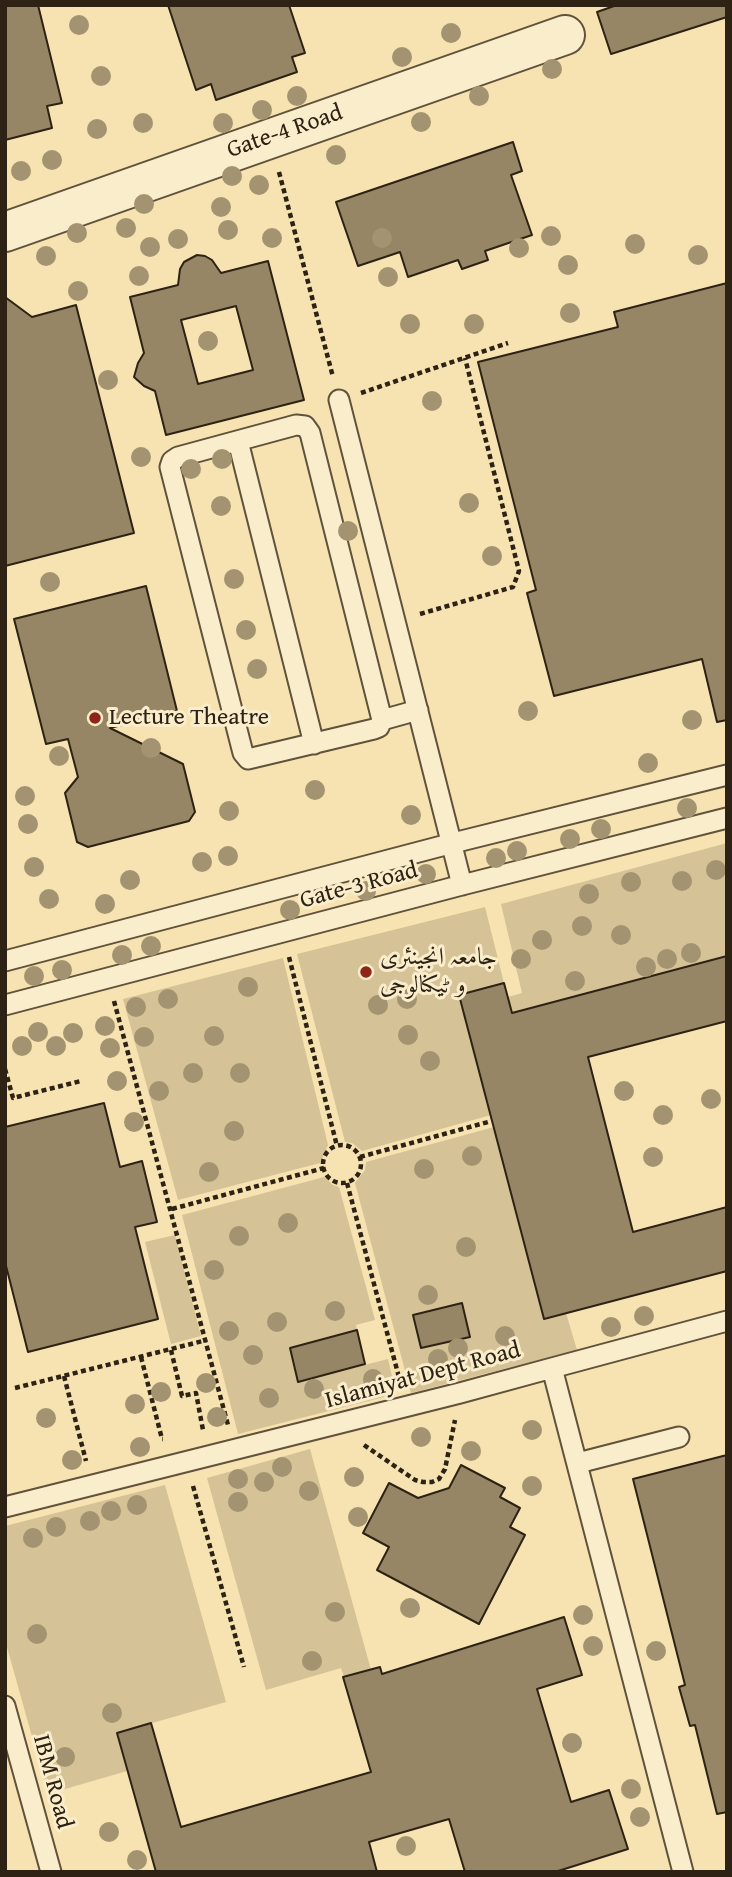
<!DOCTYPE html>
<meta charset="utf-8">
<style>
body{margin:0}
#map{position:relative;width:732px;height:1877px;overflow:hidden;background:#f7e3b1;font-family:"Gentium Book Plus",serif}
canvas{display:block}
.frame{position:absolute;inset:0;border:7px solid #2d2214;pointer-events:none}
</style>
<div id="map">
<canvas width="732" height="1877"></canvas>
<div class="frame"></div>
</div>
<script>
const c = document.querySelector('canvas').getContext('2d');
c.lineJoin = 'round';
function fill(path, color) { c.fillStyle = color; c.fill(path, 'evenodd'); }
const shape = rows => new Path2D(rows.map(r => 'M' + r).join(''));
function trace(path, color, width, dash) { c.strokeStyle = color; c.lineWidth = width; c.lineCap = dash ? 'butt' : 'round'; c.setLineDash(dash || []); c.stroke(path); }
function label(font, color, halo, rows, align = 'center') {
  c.font = font + ' "Gentium Book Plus",Amiri,serif'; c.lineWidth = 6; c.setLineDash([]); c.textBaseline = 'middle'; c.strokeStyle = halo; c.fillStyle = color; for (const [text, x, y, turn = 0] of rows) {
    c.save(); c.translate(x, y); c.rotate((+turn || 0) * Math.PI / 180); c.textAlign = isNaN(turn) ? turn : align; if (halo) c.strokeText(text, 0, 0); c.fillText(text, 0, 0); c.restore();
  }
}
fill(shape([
 [727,843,727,956,512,1013,508,997,522,993,501,904],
 [485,907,504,983,459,995,491,1115,362,1151,352,1143,345,1142,297,954],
 [283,958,328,1145,320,1163,178,1200,123,999],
 [494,1127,566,1313,577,1350,411,1393,355,1183,365,1170,366,1162],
 [324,1177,333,1185,339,1187,375,1320,356,1325,357,1330,290,1348,298,1382,388,1359,396,1394,238,1434,182,1215],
 [175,1235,201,1336,171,1344,145,1242],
 [310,1449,371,1670,344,1677,341,1668,266,1690,207,1478],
 [165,1485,226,1702,117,1733,127,1771,48,1794,5,1640,5,1526]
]), '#d5c296');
const building = shape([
 [5,5,38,5,62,103,47,106,52,128,5,140,5,5],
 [168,5,289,5,305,53,292,57,297,72,216,100,211,84,196,90,168,5],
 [617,5,727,5,727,17,611,54,597,12,617,5],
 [513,142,522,171,511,175,532,235,485,251,488,260,462,269,458,260,408,277,400,252,358,266,336,202,513,142],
 [197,255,205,256,212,260,221,273,268,261,304,400,166,435,155,391,144,386,134,377,138,363,144,353,130,297,178,285,180,269,184,262,197,255],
 [236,306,253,370,198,384,181,320,236,306],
 [727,283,727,720,717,722,702,659,554,696,527,593,536,590,478,362,618,327,614,312,727,283],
 [5,297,32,317,76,305,134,533,5,566,5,297],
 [146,586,177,711,110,728,183,764,195,812,189,821,88,847,77,842,65,793,78,777,68,739,46,744,14,619,146,586],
 [727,956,727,1021,588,1057,633,1232,727,1207,727,1271,544,1319,459,995,504,983,512,1013,727,956],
 [104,1103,120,1167,142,1161,157,1222,135,1227,158,1319,28,1352,5,1262,5,1127,104,1103],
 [462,1303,470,1337,421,1348,413,1315,462,1303],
 [357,1330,365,1364,298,1382,290,1348,357,1330],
 [727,1455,727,1812,717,1814,695,1725,690,1726,679,1687,685,1685,633,1479,727,1455],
 [461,1465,505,1488,500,1497,520,1508,510,1527,525,1535,479,1624,377,1570,389,1547,363,1533,389,1483,418,1498,449,1488,461,1465],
 [564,1617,582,1675,537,1689,571,1802,609,1790,628,1849,555,1872,465,1872,449,1819,369,1842,377,1872,156,1872,117,1733,151,1723,181,1827,371,1772,343,1677,380,1667,382,1674,564,1617]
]);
fill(building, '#968666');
trace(building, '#2d2214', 2);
const lane = shape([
 [339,400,462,885],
 [238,441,314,744],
 [382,720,310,433,305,426,296,425,178,457,172,461,170,467,243,753,248,759,374,729,379,727,382,720,418,710],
 [5,961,453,843,727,775],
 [5,1005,462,885,727,818],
 [552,1368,727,1321],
 [578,1463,679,1437],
 [5,1507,460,1393,552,1368,683,1872],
 [5,1706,51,1872]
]);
const street = shape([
 [5,232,565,35]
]);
trace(lane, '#60523b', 23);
trace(street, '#60523b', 42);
trace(shape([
 [279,172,333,377],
 [361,393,508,343],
 [420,614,513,587,519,571,465,358],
 [289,957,337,1146],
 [114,1001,228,1425],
 [5,1069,13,1098,81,1081],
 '323 1164a19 19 0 1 1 38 0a19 19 0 1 1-38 0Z',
 [360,1157,488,1122],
 [347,1183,400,1381],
 [172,1209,324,1168],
 [171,1350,182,1396,196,1393,203,1430],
 [141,1357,162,1439,163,1439],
 [64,1376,86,1461],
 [15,1388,207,1340],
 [364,1445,415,1480,423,1482,432,1482,439,1479,445,1469,455,1420],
 [193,1486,244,1667]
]), '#2d2214', 4.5, [5, 3.5]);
trace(lane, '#faedcc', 19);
trace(street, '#faedcc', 38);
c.fillStyle = '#a39370';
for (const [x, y] of [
 [79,25],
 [451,33],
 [402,57],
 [552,69],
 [101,76],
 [297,96],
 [479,96],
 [262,110],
 [421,122],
 [143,123],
 [223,123],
 [97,129],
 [336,155],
 [52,160],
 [21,171],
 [232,176],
 [259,185],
 [144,204],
 [221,207],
 [126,228],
 [228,230],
 [77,233],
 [551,236],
 [272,238],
 [382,238],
 [178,239],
 [635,244],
 [150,247],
 [519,248],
 [698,255],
 [46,256],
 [568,265],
 [139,276],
 [388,277],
 [78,291],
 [570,313],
 [410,324],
 [474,324],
 [208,341],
 [108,380],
 [432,401],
 [141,457],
 [222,459],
 [191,469],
 [469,503],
 [221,506],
 [348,531],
 [492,556],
 [234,579],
 [50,582],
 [246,630],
 [257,669],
 [528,711],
 [692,720],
 [151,748],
 [59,756],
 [648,763],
 [315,790],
 [25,796],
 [687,808],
 [229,811],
 [411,815],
 [28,824],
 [601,829],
 [570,839],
 [517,851],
 [228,856],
 [496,858],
 [202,862],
 [34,867],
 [716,870],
 [426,874],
 [130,880],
 [682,881],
 [631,882],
 [366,891],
 [589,894],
 [49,899],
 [105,904],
 [290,910],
 [582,926],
 [621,935],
 [542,940],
 [151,946],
 [691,953],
 [122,955],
 [521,959],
 [667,959],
 [646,967],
 [62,970],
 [34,976],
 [575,981],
 [248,987],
 [168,999],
 [407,999],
 [378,1005],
 [136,1007],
 [105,1026],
 [38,1032],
 [73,1033],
 [408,1035],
 [214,1036],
 [144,1037],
 [22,1046],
 [56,1046],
 [110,1048],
 [430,1061],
 [193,1073],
 [240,1073],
 [117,1081],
 [159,1091],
 [624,1091],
 [711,1099],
 [663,1115],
 [134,1122],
 [234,1131],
 [472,1156],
 [653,1157],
 [424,1169],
 [209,1172],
 [288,1223],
 [239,1236],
 [466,1247],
 [214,1270],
 [428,1295],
 [335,1311],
 [644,1316],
 [277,1322],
 [611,1327],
 [229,1331],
 [505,1336],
 [458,1348],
 [253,1355],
 [438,1359],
 [373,1379],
 [206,1383],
 [314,1389],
 [161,1392],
 [269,1398],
 [135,1404],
 [217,1417],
 [46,1418],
 [532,1430],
 [421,1437],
 [140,1447],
 [471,1451],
 [72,1460],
 [282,1467],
 [354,1477],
 [238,1479],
 [264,1482],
 [532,1486],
 [309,1491],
 [238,1502],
 [137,1505],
 [111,1511],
 [358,1517],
 [90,1521],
 [56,1527],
 [33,1538],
 [410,1608],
 [335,1612],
 [583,1615],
 [37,1634],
 [593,1646],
 [656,1651],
 [312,1661],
 [112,1713],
 [572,1743],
 [65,1757],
 [631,1789],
 [640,1817],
 [109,1832],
 [406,1846],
 [137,1860]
]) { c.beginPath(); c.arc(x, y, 10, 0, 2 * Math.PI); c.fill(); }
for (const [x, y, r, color] of [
 [95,718,7,"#8f2418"],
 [366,972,7,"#8f2418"]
]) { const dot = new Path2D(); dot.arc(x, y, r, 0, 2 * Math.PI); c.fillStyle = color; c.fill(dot); trace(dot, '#faedcc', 2.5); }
label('24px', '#2d2214', '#faedcc', [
 ["Gate-4 Road",285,132,-19],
 ["Gate-3 Road",359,886,-15],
 ["Islamiyat Dept Road",423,1376,-15],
 ["IBM Road",52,1782,75]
]);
label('24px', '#2d2214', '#faedcc', [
 ["Lecture Theatre",109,718],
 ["جامعہ انجینئری",380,958],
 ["و ٹیکنالوجی",380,986]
], 'left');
</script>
